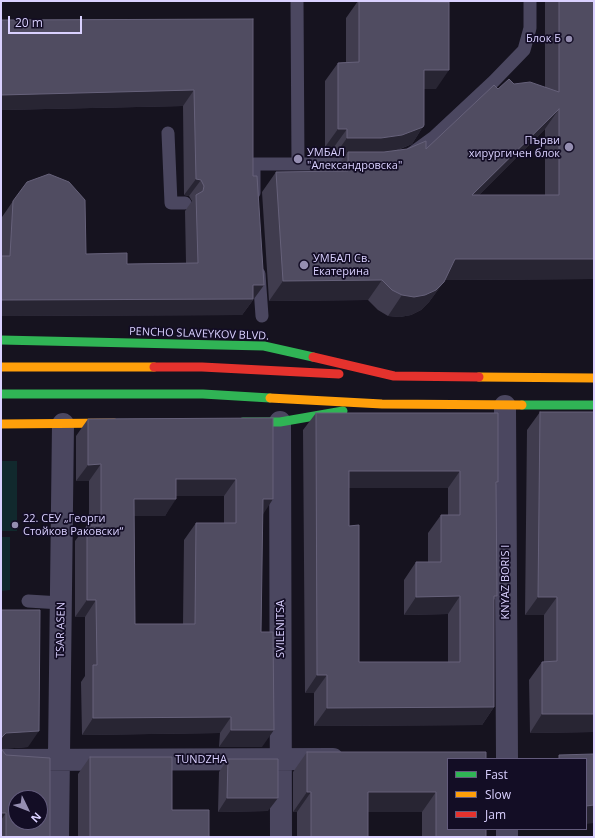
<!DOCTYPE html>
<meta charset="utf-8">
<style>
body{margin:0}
#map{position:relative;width:595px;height:838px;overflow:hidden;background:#16131f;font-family:"Open Sans",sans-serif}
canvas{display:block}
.frame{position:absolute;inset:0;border:2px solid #dad1ff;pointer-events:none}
.legend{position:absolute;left:447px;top:758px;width:140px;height:72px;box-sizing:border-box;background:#130d25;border:1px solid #635b7c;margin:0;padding:5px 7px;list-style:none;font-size:12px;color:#dad1ff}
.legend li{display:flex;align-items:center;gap:8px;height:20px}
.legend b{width:20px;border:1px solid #635b7c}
.north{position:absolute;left:8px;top:790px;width:40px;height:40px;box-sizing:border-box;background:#130d25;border:1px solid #635b7c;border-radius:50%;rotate:133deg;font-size:11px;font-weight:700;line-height:16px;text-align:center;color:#dad1ff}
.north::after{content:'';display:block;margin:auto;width:14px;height:18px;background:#958eb1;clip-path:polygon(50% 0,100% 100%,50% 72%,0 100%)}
.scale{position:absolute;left:8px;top:16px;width:74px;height:18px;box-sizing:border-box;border:2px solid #dad1ff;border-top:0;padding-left:5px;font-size:12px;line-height:14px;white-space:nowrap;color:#dad1ff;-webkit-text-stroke:3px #130d25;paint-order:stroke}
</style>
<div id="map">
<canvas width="595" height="838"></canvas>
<div class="frame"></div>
<ul class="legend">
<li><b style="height:5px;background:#30b455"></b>Fast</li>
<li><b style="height:5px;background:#ff9f0a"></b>Slow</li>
<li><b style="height:5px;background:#e5322d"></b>Jam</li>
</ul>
<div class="north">N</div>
<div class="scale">20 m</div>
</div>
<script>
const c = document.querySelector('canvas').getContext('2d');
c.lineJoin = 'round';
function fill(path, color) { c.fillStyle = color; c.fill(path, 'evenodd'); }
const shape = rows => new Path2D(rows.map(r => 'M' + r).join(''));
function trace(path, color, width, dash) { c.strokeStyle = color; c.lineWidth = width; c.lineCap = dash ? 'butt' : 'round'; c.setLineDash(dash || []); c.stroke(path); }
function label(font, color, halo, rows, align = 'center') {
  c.font = font + ' "Open Sans",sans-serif'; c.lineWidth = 3.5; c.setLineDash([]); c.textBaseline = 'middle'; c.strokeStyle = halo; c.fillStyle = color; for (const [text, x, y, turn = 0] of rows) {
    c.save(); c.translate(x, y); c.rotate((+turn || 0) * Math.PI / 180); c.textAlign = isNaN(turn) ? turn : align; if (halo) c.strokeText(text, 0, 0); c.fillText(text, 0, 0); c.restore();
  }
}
fill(shape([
 [1,461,17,461,17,531,1,531],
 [1,537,10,537,10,590,1,591]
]), '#11292d');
trace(shape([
 [297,1,298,164],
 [168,133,171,203,185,203],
 [412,153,434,137,494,81,524,50,530,28,530,1],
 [254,193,254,164,358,164],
 [259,274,262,316],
 [28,601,61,603]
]), '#4b4760', 13);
trace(shape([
 [505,406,507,759],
 [280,422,281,837],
 [1,760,333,759],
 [58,837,63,424],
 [507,837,507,829]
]), '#4b4760', 22);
trace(shape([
 [1,340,264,346,313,357],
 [1,394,203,394,270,398],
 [522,405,594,405],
 [243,422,280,422,343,411]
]), '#30b455', 9);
trace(shape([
 [1,367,154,367],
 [479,377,594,378],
 [270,398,382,404,522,405],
 [1,424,114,423]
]), '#ff9f0a', 9);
trace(shape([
 [313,357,394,376,479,377],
 [154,367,202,367,339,374]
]), '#e5322d', 9);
fill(shape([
 [358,1,413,1,436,89,424,89,424,125,412,144,398,150,426,149,498,89,514,84,545,87,545,1,594,1,594,279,445,280,429,302,421,310,411,315,400,317,388,316,378,310,368,300,269,301,262,192,276,172,334,172,345,156,334,156,334,147,325,147,325,81,338,63,346,62,346,18],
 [545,129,545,195,479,195],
 [253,19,253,176,264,285,242,315,1,316,1,233,2,217,13,201,86,254,127,264,186,263,185,211,192,201,189,196,184,195,183,106,1,110,1,20],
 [540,412,594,412,594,732,530,733,529,680,542,662,544,662,544,615,525,615,527,430],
 [316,413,498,482,496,485,497,596,494,600,494,707,482,725,314,726,314,693,305,693,303,430],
 [349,488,448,488,448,515,441,515,428,533,428,562,416,562,404,580,404,615,448,614,448,662,359,662,349,526],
 [273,418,262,514,261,632,262,747,219,747,220,733,82,735,81,682,85,676,85,617,75,617,75,541,87,525,89,525,89,481,76,481,76,436,88,419],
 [176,496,224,496,224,523,196,523,184,540,183,624,135,624,134,516,165,516],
 [1,610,28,747,1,749,50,837,1,837],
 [307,752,486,752,486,837,422,837,422,812,368,812,368,837,297,837,297,812,293,812,293,772],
 [90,757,172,810,209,837,78,837,78,774],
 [228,759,268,811,218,812,219,772]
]), '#403c4e');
fill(shape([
 [424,70,449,70,436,89,412,89],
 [194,90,183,106,1,110,1,95],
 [559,109,545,129,458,216,472,195],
 [424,125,412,144,389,153,348,152,345,156,334,156,347,138],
 [338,129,347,129,334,147,325,147],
 [196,179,201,180,189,196,184,195],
 [455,259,594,259,594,279,441,280],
 [382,280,368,300,269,301,283,281],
 [444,282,429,302,421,310,411,315,400,317,388,316,402,295],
 [253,285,264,285,242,315,1,316,1,300],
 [101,464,89,481,76,481,88,465],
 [349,471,460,471,448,488,337,488],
 [176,479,236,479,224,496,165,496],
 [134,499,176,499,165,516,122,516],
 [263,499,273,499,262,516],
 [460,596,448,614,404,615,416,597],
 [538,597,557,597,544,615,525,615],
 [87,600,96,600,85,617,75,617],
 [317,675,327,675,314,693,305,693],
 [494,707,482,725,314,726,327,708],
 [542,714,594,714,594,732,530,733],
 [231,717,220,733,82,735,93,718],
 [231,730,274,730,262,747,219,747],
 [39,731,28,747,1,749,1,738,6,733],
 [307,792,311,792,297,812,293,812],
 [368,792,436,792,422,812,354,812],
 [227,798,278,798,268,811,218,812],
 [594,805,594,823,586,824,586,806],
 [1,813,6,813,1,820]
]), '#282533');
const building = shape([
 [359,1,449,2,449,70,424,70,424,125,423,127,402,135,381,138,347,138,347,129,338,129,338,63,359,62,359,1],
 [559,1,594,1,594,259,455,259,444,282,436,290,425,295,414,297,402,295,392,290,382,280,283,281,276,172,348,171,348,152,384,152,407,149,426,141,426,149,494,85,498,89,509,79,514,84,530,82,559,92,559,1],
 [559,109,559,195,472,195,559,109],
 [253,19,253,176,257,176,264,285,253,285,253,299,1,300,1,256,10,256,13,201,27,182,49,174,69,182,85,200,86,254,127,253,127,264,198,263,196,195,203,191,204,186,201,180,196,179,194,90,1,95,1,20,253,19],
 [540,412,594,412,594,714,542,714,542,662,557,661,557,597,538,597,540,412],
 [316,413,498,413,498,482,496,482,497,596,494,596,494,707,327,708,327,675,317,675,316,413],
 [349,471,460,471,460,515,441,515,441,562,416,562,416,597,460,596,460,662,359,662,359,525,349,526,349,471],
 [273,418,273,499,263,499,261,632,273,632,274,730,231,730,231,717,93,718,93,665,97,665,96,600,87,600,87,525,101,525,101,464,88,465,88,419,273,418],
 [176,479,236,479,236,523,196,523,195,624,135,624,134,499,176,499,176,479],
 [1,610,40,610,39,731,6,733,2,737,1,740,1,610],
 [1,748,2,750,6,755,50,758,50,837,6,837,6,813,1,813,1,748],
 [16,798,40,798,40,822,16,822,16,798],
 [307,752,486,752,486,759,448,759,448,829,486,829,486,837,436,837,436,792,368,792,368,837,311,837,311,792,307,792,307,752],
 [594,754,594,805,586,806,586,759,559,759,559,755,594,754],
 [90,757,172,757,172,810,209,810,209,837,90,837,90,757],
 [228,759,278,759,278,798,227,798,228,759]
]);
fill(building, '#504c61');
trace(building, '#66617a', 1);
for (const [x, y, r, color] of [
 [569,39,4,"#958eb1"],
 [569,147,5,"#958eb1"],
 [298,159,5,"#958eb1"],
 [304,265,5,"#958eb1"],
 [15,525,4,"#958eb1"]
]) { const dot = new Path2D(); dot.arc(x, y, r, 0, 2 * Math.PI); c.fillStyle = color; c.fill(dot); trace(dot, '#130d25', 1.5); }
label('11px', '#dad1ff', '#130d25', [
 ["Блок Б",561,39,"right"],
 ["Първи",560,141,"right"],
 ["хирургичен блок",560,154,"right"],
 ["УМБАЛ",307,153],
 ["\"Александровска\"",307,166],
 ["УМБАЛ Св.",313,259],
 ["Екатерина",313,272],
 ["22. СЕУ „Георги",23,519],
 ["Стойков Раковски“",23,532]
], 'left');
label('11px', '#dad1ff', '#130d25', [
 ["PENCHO SLAVEYKOV BLVD.",199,334,2],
 ["KNYAZ BORIS I",506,582,-90],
 ["SVILENITSA",281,629,-90],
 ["TSAR ASEN",61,630,-89],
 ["TUNDZHA",201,760]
]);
</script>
